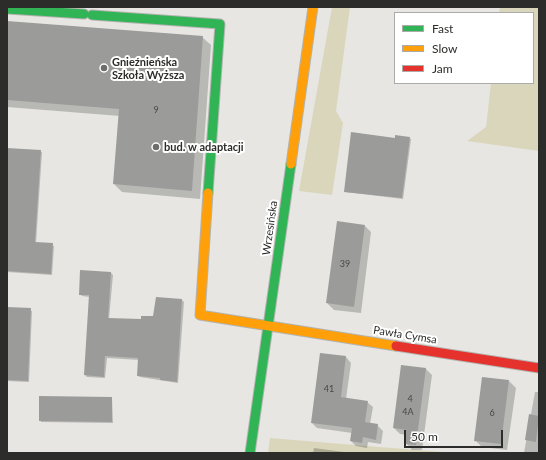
<!DOCTYPE html>
<meta charset="utf-8">
<style>
body{margin:0}
#map{position:relative;width:546px;height:460px;overflow:hidden;background:#e7e6e3;font-family:Lato,sans-serif}
canvas{display:block}
.frame{position:absolute;inset:0;border:8px solid #2c2c2a;pointer-events:none}
.legend{position:absolute;left:394px;top:12px;width:140px;height:72px;box-sizing:border-box;background:#fff;border:1px solid #ababaa;margin:0;padding:5px 7px;list-style:none;font-size:12px;color:#2c2c2a}
.legend li{display:flex;align-items:center;gap:8px;height:20px}
.legend b{width:20px;border:1px solid #ababaa}
.scale{position:absolute;left:404px;top:430px;width:99px;height:18px;box-sizing:border-box;border:2px solid #2c2c2a;border-top:0;padding-left:5px;font-size:12px;line-height:14px;white-space:nowrap;color:#2c2c2a;-webkit-text-stroke:3px #fff;paint-order:stroke}
</style>
<div id="map">
<canvas width="546" height="460"></canvas>
<div class="frame"></div>
<ul class="legend">
<li><b style="height:5px;background:#30b455"></b>Fast</li>
<li><b style="height:5px;background:#ff9f0a"></b>Slow</li>
<li><b style="height:5px;background:#e5322d"></b>Jam</li>
</ul>
<div class="scale">50 m</div>
</div>
<script>
const c = document.querySelector('canvas').getContext('2d');
c.lineJoin = 'round';
function fill(path, color) { c.fillStyle = color; c.fill(path, 'evenodd'); }
const shape = rows => new Path2D(rows.map(r => 'M' + r).join(''));
function trace(path, color, width, dash) { c.strokeStyle = color; c.lineWidth = width; c.lineCap = dash ? 'butt' : 'round'; c.setLineDash(dash || []); c.stroke(path); }
function label(font, color, halo, rows, align = 'center') {
  c.font = font + ' Lato,sans-serif'; c.lineWidth = 4; c.setLineDash([]); c.textBaseline = 'middle'; c.strokeStyle = halo; c.fillStyle = color; for (const [text, x, y, turn = 0] of rows) {
    c.save(); c.translate(x, y); c.rotate((+turn || 0) * Math.PI / 180); c.textAlign = isNaN(turn) ? turn : align; if (halo) c.strokeText(text, 0, 0); c.fillText(text, 0, 0); c.restore();
  }
}
fill(shape([
 [332,7,350,7,336,111,343,123,332,195,299,191],
 [500,7,539,7,539,151,467,141,486,127,491,83,533,83,533,13,499,13],
 [270,438,379,447,456,453,268,453]
]), '#dad6bb');
fill(shape([
 [185,7,206,7,206,8],
 [7,22,202,37,211,45,200,199,122,192,114,184,120,116,7,107],
 [409,138,411,139,403,199,345,192],
 [7,149,42,152,36,243,54,246,52,275,7,272],
 [365,226,371,232,361,313,334,310,327,303],
 [111,273,113,275,109,319,142,320,154,317,182,300,184,302,178,383,140,377,138,375,139,360,107,358,105,378,87,377,85,375,90,297,82,296,80,294],
 [7,308,32,311,29,382,7,381],
 [321,354,346,357,351,363,346,399,367,402,373,407,370,424,377,425,383,431,381,444,368,442,367,448,356,446,351,441,352,433,317,428,312,423],
 [402,366,426,369,432,375,422,450,412,450,406,443,407,435,400,434,394,428],
 [509,381,516,388,507,450,482,447,475,440],
 [535,392,539,392,539,453,524,453],
 [40,397,112,398,113,423,41,422],
 [314,448,344,452,344,453,313,453]
]), '#0003');
fill(shape([
 [7,21,203,36,192,191,113,184,119,109,7,100],
 [351,132,395,138,395,135,410,137,402,198,344,192],
 [7,148,41,150,35,242,53,243,51,274,7,271],
 [337,221,365,225,354,307,326,303],
 [80,270,111,272,108,318,141,319,141,316,153,316,156,297,182,299,177,382,160,380,160,378,137,376,138,358,105,356,104,377,84,375,89,295,79,295],
 [7,307,31,308,28,381,7,380],
 [320,353,346,356,341,397,368,401,365,422,378,424,376,440,363,437,362,443,350,441,352,428,311,423],
 [401,365,426,368,416,445,405,444,406,430,393,428],
 [482,377,509,380,501,444,474,441],
 [39,396,112,397,112,422,39,421],
 [529,414,539,416,536,442,525,440]
]), '#9b9b9a');
const fast = shape([
 [7,9,84,14],
 [92,15,220,24,208,193],
 [250,453,291,164]
]);
const slow = shape([
 [291,164,313,7],
 [208,193,200,315,396,346]
]);
const jam = shape([
 [396,346,539,368]
]);
trace(fast, '#b3b3b0', 11);
trace(slow, '#b3b3b0', 11);
trace(jam, '#b3b3b0', 11);
trace(fast, '#30b455', 9);
trace(slow, '#ff9f0a', 9);
trace(jam, '#e5322d', 9);
for (const [x, y, r, color] of [
 [104,68,4,"#6d6d6b"],
 [156,147,4,"#6d6d6b"]
]) { const dot = new Path2D(); dot.arc(x, y, r, 0, 2 * Math.PI); c.fillStyle = color; c.fill(dot); trace(dot, '#fff', 1.5); }
label('9px', '#484846', null, [
 ["9",156,110],
 ["39",345,264],
 ["41",329,389],
 ["4",410,399],
 ["4A",408,412],
 ["6",492,413]
]);
label('bold 11px', '#2c2c2a', '#fff', [
 ["Gnieźnieńska",112,62],
 ["Szkoła Wyższa",112,75],
 ["bud. w adaptacji",164,147]
], 'left');
label('11px', '#2c2c2a', '#fff', [
 ["Wrzesińska",270,228,-82],
 ["Pawła Cymsa",405,335,9]
]);
</script>
